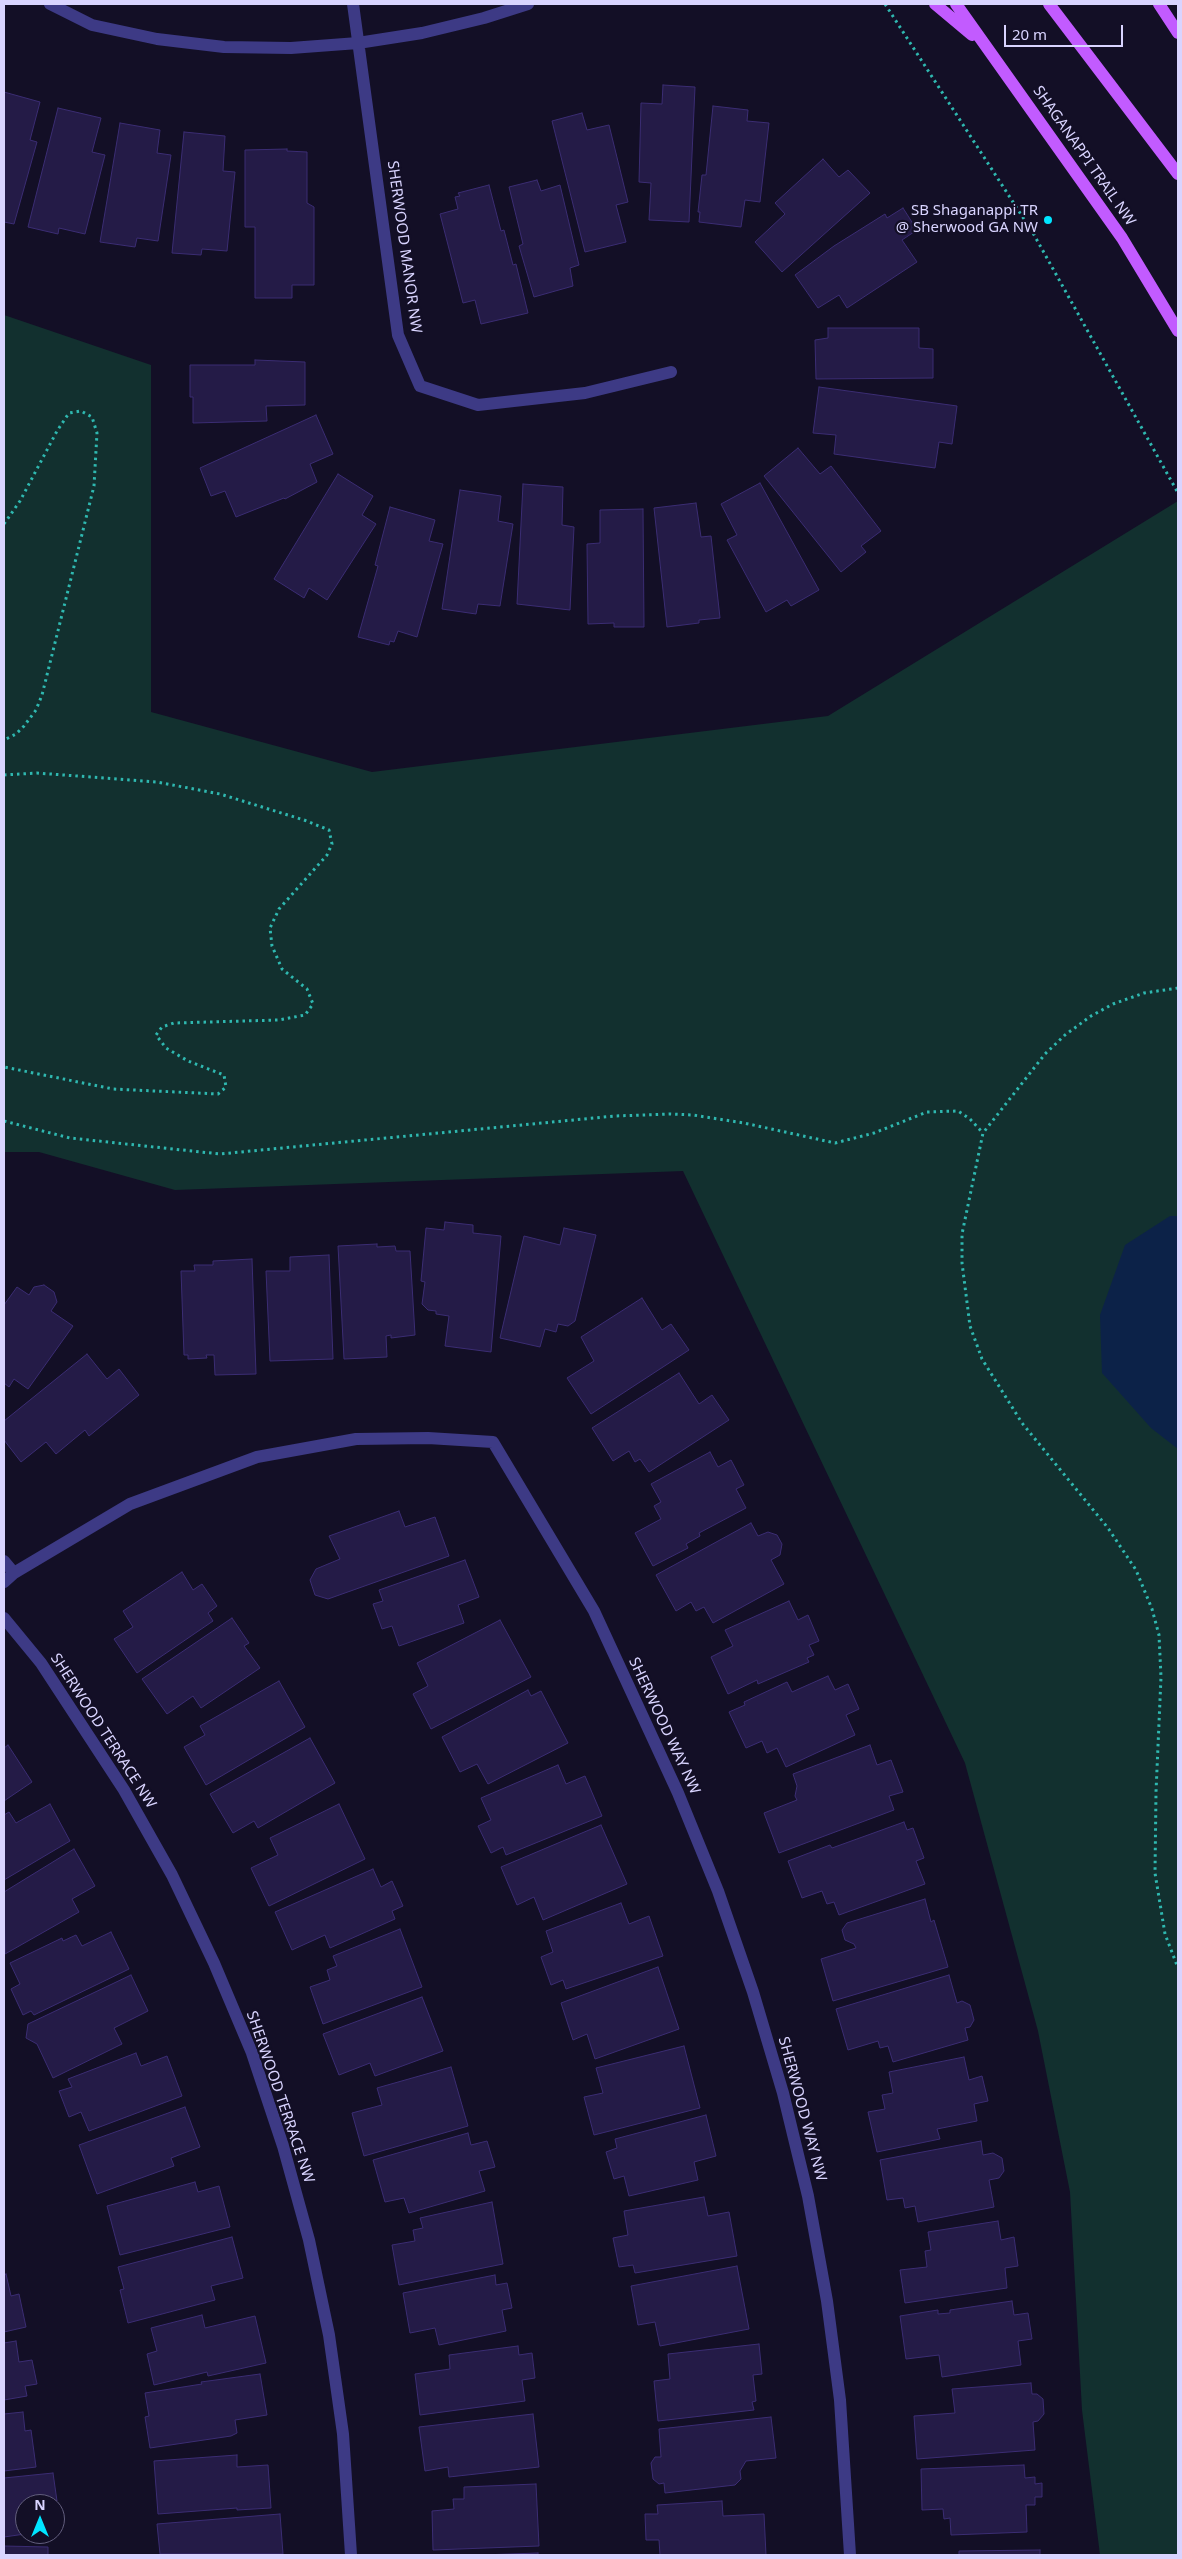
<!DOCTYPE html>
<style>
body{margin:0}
#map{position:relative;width:1182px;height:2559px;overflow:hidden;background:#130f26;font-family:"Noto Sans",sans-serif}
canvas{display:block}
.frame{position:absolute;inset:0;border:5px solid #d9d4ff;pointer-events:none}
.north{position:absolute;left:15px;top:2494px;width:50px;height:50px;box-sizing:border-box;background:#130f26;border:1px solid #625e7d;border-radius:50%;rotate:0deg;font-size:14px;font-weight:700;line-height:20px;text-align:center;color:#d9d4ff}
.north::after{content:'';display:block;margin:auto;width:18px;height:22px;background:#00e5ff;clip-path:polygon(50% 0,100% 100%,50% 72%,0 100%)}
.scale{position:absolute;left:1004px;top:25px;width:119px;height:22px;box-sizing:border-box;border:2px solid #d9d4ff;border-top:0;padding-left:6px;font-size:15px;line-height:18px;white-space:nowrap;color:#d9d4ff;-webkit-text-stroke:4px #130f26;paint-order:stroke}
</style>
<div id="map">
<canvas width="1182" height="2559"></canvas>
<div class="frame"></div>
<div class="north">N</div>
<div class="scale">20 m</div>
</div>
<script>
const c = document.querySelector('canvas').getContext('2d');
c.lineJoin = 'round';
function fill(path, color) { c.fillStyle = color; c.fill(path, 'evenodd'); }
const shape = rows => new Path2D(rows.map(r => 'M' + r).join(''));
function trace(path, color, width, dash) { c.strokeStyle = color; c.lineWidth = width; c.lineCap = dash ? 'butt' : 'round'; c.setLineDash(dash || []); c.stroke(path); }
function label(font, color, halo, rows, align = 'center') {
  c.font = font + ' "Noto Sans",sans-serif'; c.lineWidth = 4.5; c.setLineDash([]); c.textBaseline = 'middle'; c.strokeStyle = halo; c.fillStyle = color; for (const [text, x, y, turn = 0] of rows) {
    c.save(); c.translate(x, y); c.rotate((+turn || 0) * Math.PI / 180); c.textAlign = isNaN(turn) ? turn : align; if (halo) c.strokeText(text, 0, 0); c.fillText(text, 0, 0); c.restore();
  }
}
fill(shape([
 [4,315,151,365,151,712,372,772,828,716,1178,501,1178,2555,1100,2555,1082,2410,1070,2192,1038,2031,965,1763,683,1171,175,1190,39,1152,4,1152]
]), '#12302f');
fill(shape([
 [1170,1216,1178,1216,1178,1449,1151,1428,1102,1373,1100,1315,1125,1245]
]), '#0c2248');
const building = shape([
 [663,85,695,87,689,222,649,220,651,183,639,182,641,103,662,104,663,85],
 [4,92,40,102,30,140,37,142,14,224,4,222,4,92],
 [713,106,748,110,747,121,769,123,760,202,745,200,741,227,699,222,700,212,698,212,702,175,706,175,713,106],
 [58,108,101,118,92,152,105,155,85,234,59,228,58,234,28,227,58,108],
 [582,113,587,130,609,125,628,202,616,205,626,242,585,252,552,121,582,113],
 [120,123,160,130,157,153,171,155,158,241,137,238,135,247,100,242,120,123],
 [184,132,225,136,223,171,235,172,227,251,202,249,201,255,172,253,184,132],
 [287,149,287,151,307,152,307,203,314,207,314,285,292,285,292,298,255,298,255,227,245,227,245,150,287,149],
 [823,159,839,177,848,170,870,193,782,272,755,242,785,214,775,203,823,159],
 [537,180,541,191,560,185,579,265,570,268,573,286,534,297,519,246,523,244,509,187,537,180],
 [489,185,501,231,504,230,513,265,516,264,528,313,481,324,475,300,463,303,440,214,458,209,455,197,460,196,458,193,489,185],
 [903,208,917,230,902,240,917,262,847,308,839,295,818,308,795,275,834,246,885,214,887,218,903,208],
 [828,328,919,328,919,348,933,349,933,378,816,379,815,340,828,338,828,328],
 [255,360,305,362,305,405,266,406,267,421,193,423,193,397,190,397,190,365,255,365,255,360],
 [819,387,957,406,952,444,939,442,935,468,834,454,836,435,813,433,819,387],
 [316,415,333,454,310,464,317,482,285,499,284,498,236,517,225,491,211,496,200,468,316,415],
 [798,448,820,474,831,466,881,531,861,546,866,552,841,572,764,476,798,448],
 [338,474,373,496,362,515,376,524,327,600,309,588,304,598,274,579,338,474],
 [760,483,819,590,791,606,787,600,766,612,727,540,737,535,721,504,760,483],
 [523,484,563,487,562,525,574,527,570,610,517,604,523,484],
 [460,490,501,496,498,521,513,524,500,606,478,604,476,614,442,609,460,490],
 [696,503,701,537,711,536,720,618,699,620,699,623,667,627,654,508,696,503],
 [390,507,435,520,429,541,443,544,417,637,398,631,394,642,390,641,389,645,358,637,378,566,375,565,390,507],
 [643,509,644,627,614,627,614,623,588,624,587,544,600,543,600,510,643,509],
 [445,1222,473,1225,473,1233,501,1236,491,1352,445,1346,449,1316,436,1314,436,1311,428,1310,422,1304,425,1282,421,1281,426,1228,444,1230,445,1222],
 [564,1228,596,1235,575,1321,568,1326,558,1324,556,1332,545,1329,540,1347,500,1338,524,1236,560,1245,564,1228],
 [377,1244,377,1247,395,1246,396,1251,410,1251,415,1335,391,1338,391,1335,386,1336,387,1357,344,1359,338,1246,377,1244],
 [329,1255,333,1359,270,1361,266,1271,290,1271,290,1257,329,1255],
 [252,1259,256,1374,215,1375,214,1355,206,1355,207,1358,188,1359,188,1355,184,1355,181,1271,195,1271,194,1265,213,1265,213,1261,252,1259],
 [44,1285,54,1292,57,1302,51,1311,73,1326,28,1389,14,1379,9,1387,4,1383,4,1305,17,1287,29,1295,34,1287,44,1285],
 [642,1298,662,1330,671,1324,689,1350,591,1414,567,1378,594,1361,581,1337,642,1298],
 [87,1354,107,1379,119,1369,139,1395,89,1436,85,1430,56,1454,46,1442,21,1462,4,1440,4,1421,87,1354],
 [679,1373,699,1404,712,1395,729,1420,649,1472,640,1459,635,1462,629,1451,613,1461,592,1428,679,1373],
 [710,1452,718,1467,731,1460,744,1485,736,1489,746,1508,699,1533,700,1536,686,1544,688,1548,653,1566,635,1533,661,1519,654,1506,661,1502,651,1484,710,1452],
 [399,1511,405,1527,435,1517,449,1556,328,1599,315,1595,310,1580,316,1569,340,1559,329,1536,399,1511],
 [751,1523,758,1536,768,1532,777,1535,782,1544,780,1555,771,1560,784,1584,713,1623,704,1607,696,1611,691,1602,676,1611,656,1575,751,1523],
 [465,1560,479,1597,458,1605,464,1623,399,1646,392,1626,382,1629,373,1604,383,1601,379,1590,465,1560],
 [182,1572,193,1590,202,1584,217,1606,208,1613,213,1621,137,1673,114,1639,133,1627,123,1611,182,1572],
 [789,1601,798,1620,808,1615,819,1641,809,1645,814,1655,807,1658,809,1662,758,1684,757,1680,728,1694,711,1657,733,1646,725,1630,789,1601],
 [232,1618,249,1643,244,1646,260,1668,201,1708,193,1696,167,1714,142,1679,232,1618],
 [500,1620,531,1677,431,1729,413,1694,428,1686,417,1663,500,1620],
 [828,1676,835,1690,848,1684,859,1709,846,1715,855,1735,786,1767,777,1748,767,1753,762,1741,746,1748,729,1712,745,1705,744,1702,787,1682,792,1692,828,1676],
 [279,1681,305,1727,206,1785,184,1747,205,1735,200,1726,279,1681],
 [528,1690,531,1696,541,1691,568,1743,488,1784,477,1764,460,1772,442,1737,528,1690],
 [310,1738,335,1783,258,1828,254,1821,233,1833,210,1794,310,1738],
 [8,1745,32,1782,4,1801,4,1748,8,1745],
 [870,1745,877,1765,891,1760,903,1792,889,1796,894,1810,779,1853,764,1813,797,1800,795,1796,797,1786,793,1774,870,1745],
 [558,1765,566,1784,585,1776,602,1816,506,1855,503,1847,491,1853,478,1826,491,1820,481,1798,558,1765],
 [50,1804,70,1841,4,1880,4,1815,9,1812,16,1823,50,1804],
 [339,1804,365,1859,269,1906,251,1868,278,1855,270,1838,339,1804],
 [904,1822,907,1830,913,1828,924,1858,916,1861,925,1884,839,1915,834,1902,827,1904,822,1891,802,1898,788,1861,830,1845,832,1848,904,1822],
 [601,1825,627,1884,543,1920,534,1897,517,1905,501,1867,601,1825],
 [74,1849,95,1886,72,1899,79,1912,5,1954,4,1892,74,1849],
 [373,1869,381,1887,392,1881,403,1906,392,1911,395,1919,330,1948,325,1935,292,1950,275,1912,373,1869],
 [925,1899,931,1922,934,1920,948,1967,833,2001,821,1959,856,1948,854,1944,845,1940,842,1930,847,1923,925,1899],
 [621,1903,629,1924,649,1916,663,1956,566,1989,563,1980,551,1985,541,1957,553,1952,546,1931,621,1903],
 [400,1929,422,1987,323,2024,310,1987,330,1980,327,1970,337,1966,333,1956,400,1929],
 [111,1932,129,1969,34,2015,31,2011,23,2015,11,1989,20,1984,10,1963,62,1938,63,1941,76,1935,82,1946,111,1932],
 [658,1967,679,2029,595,2059,587,2034,573,2040,561,2003,658,1967],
 [131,1975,148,2011,114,2028,122,2044,53,2078,37,2044,26,2038,28,2024,131,1975],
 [949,1975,957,2003,962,2001,970,2005,974,2020,970,2027,965,2028,968,2040,893,2062,888,2046,880,2048,878,2041,848,2050,836,2009,949,1975],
 [422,1997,443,2051,375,2076,370,2063,339,2075,323,2034,422,1997],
 [684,2046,700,2108,594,2135,584,2097,603,2093,596,2068,684,2046],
 [136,2053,141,2066,167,2056,182,2096,89,2131,81,2112,69,2117,59,2091,72,2087,68,2079,136,2053],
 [964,2057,969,2080,982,2076,988,2101,974,2104,977,2121,937,2129,940,2139,877,2152,868,2112,885,2109,882,2095,893,2093,889,2072,964,2057],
 [451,2067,468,2126,364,2156,352,2113,382,2105,377,2088,451,2067],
 [185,2107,200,2147,171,2158,174,2166,97,2194,79,2145,185,2107],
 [706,2115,716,2156,694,2162,698,2180,629,2196,624,2176,614,2179,606,2152,617,2148,615,2139,706,2115],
 [468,2133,471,2145,487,2141,495,2167,479,2171,485,2191,409,2213,404,2198,385,2202,373,2160,468,2133],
 [981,2141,983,2155,993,2153,1002,2158,1004,2171,999,2178,989,2180,994,2207,918,2222,915,2206,905,2208,903,2198,887,2200,880,2160,981,2141],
 [195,2182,198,2192,219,2186,230,2227,120,2255,107,2206,195,2182],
 [704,2197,708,2216,729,2212,737,2256,635,2273,633,2265,619,2267,613,2238,628,2235,624,2211,704,2197],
 [492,2202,503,2264,399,2285,392,2245,415,2241,413,2230,423,2228,420,2218,492,2202],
 [998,2221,1001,2240,1014,2237,1018,2266,1005,2268,1007,2288,905,2303,900,2270,927,2267,925,2251,931,2250,928,2232,998,2221],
 [232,2237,243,2278,211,2286,215,2300,128,2323,120,2290,124,2289,118,2267,232,2237],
 [737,2266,749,2329,660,2346,655,2322,638,2325,631,2286,737,2266],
 [6,2274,11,2296,19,2294,26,2327,4,2332,4,2275,6,2274],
 [495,2275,496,2285,507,2283,512,2308,502,2310,506,2331,439,2345,435,2328,410,2333,403,2293,495,2275],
 [1012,2301,1014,2315,1028,2313,1032,2339,1018,2341,1021,2365,942,2377,939,2355,906,2359,900,2316,938,2310,938,2314,950,2313,950,2310,1012,2301],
 [202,2315,205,2328,255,2316,266,2363,208,2376,207,2372,154,2385,147,2354,157,2351,151,2328,202,2315],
 [16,2341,19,2362,32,2360,37,2384,25,2386,27,2396,4,2400,4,2343,16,2341],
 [759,2344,762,2374,753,2375,756,2401,752,2402,754,2410,658,2421,654,2381,670,2379,668,2354,759,2344],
 [518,2346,519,2355,532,2353,535,2378,522,2380,525,2401,420,2415,415,2374,450,2369,449,2355,518,2346],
 [260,2374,267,2415,235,2420,237,2433,231,2436,150,2448,145,2417,149,2416,145,2393,202,2384,201,2382,260,2374],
 [1031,2383,1032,2394,1037,2394,1043,2399,1044,2414,1038,2421,1033,2422,1035,2450,917,2459,914,2416,955,2413,952,2389,1031,2383],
 [23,2412,25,2431,31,2430,36,2467,4,2471,4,2414,23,2412],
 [533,2414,539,2467,449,2477,448,2467,425,2471,419,2427,533,2414],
 [771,2417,776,2458,746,2461,740,2471,741,2479,735,2485,665,2493,664,2483,659,2484,653,2479,651,2463,655,2457,661,2457,659,2429,771,2417],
 [237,2455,237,2467,268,2465,271,2508,237,2510,237,2508,158,2514,154,2461,237,2455],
 [1024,2465,1025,2478,1035,2477,1035,2484,1042,2483,1042,2497,1035,2497,1035,2505,1026,2505,1027,2532,951,2535,950,2518,944,2519,943,2509,922,2510,921,2469,1024,2465],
 [53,2473,57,2501,47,2504,25,2504,25,2534,4,2537,4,2478,53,2473],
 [536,2484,539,2546,433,2550,432,2511,454,2509,453,2499,464,2499,464,2487,536,2484],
 [722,2501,723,2516,764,2514,766,2555,660,2555,659,2540,646,2540,645,2514,658,2514,657,2505,722,2501],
 [280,2514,283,2554,160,2554,157,2524,280,2514],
 [4,2546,48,2547,48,2555,4,2555,4,2546],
 [1040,2550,1040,2555,959,2555,959,2551,1040,2550],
 [538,2553,538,2555,481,2555,538,2553]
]);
fill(building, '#241b47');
trace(building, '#3b2d73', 1);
trace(shape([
 [885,4,1033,233,1178,493],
 [4,524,20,501,57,431,69,413,81,411,92,417,97,433,94,486,42,695,36,710,24,726,16,734,4,740],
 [4,775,37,773,157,782,220,794,304,820,329,830,332,844,327,855,279,909,270,928,272,946,282,969,307,989,313,1004,305,1015,279,1020,174,1023,162,1027,156,1035,166,1048,188,1061,224,1075,226,1087,218,1094,113,1089,4,1067],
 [1178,988,1144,993,1113,1004,1091,1016,1065,1035,1045,1054,983,1133,962,1234,962,1263,970,1326,982,1359,1022,1423,1108,1528,1136,1570,1152,1609,1159,1635,1161,1677,1156,1792,1155,1873,1165,1934,1178,1968],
 [4,1121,70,1138,220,1154,615,1116,670,1114,693,1115,744,1123,835,1143,874,1133,927,1112,958,1111,970,1119,983,1133]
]), '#2fb8b0', 3, [2.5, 4]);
trace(shape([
 [50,4,92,25,157,39,224,47,291,48,358,43,422,33,484,18,528,4],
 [353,4,398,335,420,386,478,405,585,393,671,372],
 [4,1561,14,1573],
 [4,1582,14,1573,130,1504,257,1457,356,1439,428,1438,493,1442,594,1611,678,1793,718,1891,753,1992,783,2093,808,2196,827,2301,840,2400,850,2555],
 [4,1618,41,1663,124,1790,172,1875,214,1963,252,2053,283,2146,309,2240,329,2335,343,2434,351,2555]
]), '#3d3a85', 12);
trace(shape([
 [935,4,972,35],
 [956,4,1122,238,1178,331],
 [1049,4,1178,174],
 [1159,4,1178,33]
]), '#c25bff', 12);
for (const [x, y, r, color] of [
 [1048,220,5,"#00e5ff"]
]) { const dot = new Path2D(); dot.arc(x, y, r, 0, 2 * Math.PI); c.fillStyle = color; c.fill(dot); trace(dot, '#130f26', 2); }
label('15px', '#d9d4ff', '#130f26', [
 ["SHAGANAPPI TRAIL NW",1084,156,55],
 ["SHERWOOD MANOR NW",404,247,82],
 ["SHERWOOD WAY NW",664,1726,65],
 ["SHERWOOD TERRACE NW",103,1731,57],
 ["SHERWOOD TERRACE NW",280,2097,71],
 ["SHERWOOD WAY NW",802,2109,75]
]);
label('15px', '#d9d4ff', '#130f26', [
 ["SB Shaganappi TR",1038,211],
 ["@ Sherwood GA NW",1038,228]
], 'right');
</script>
